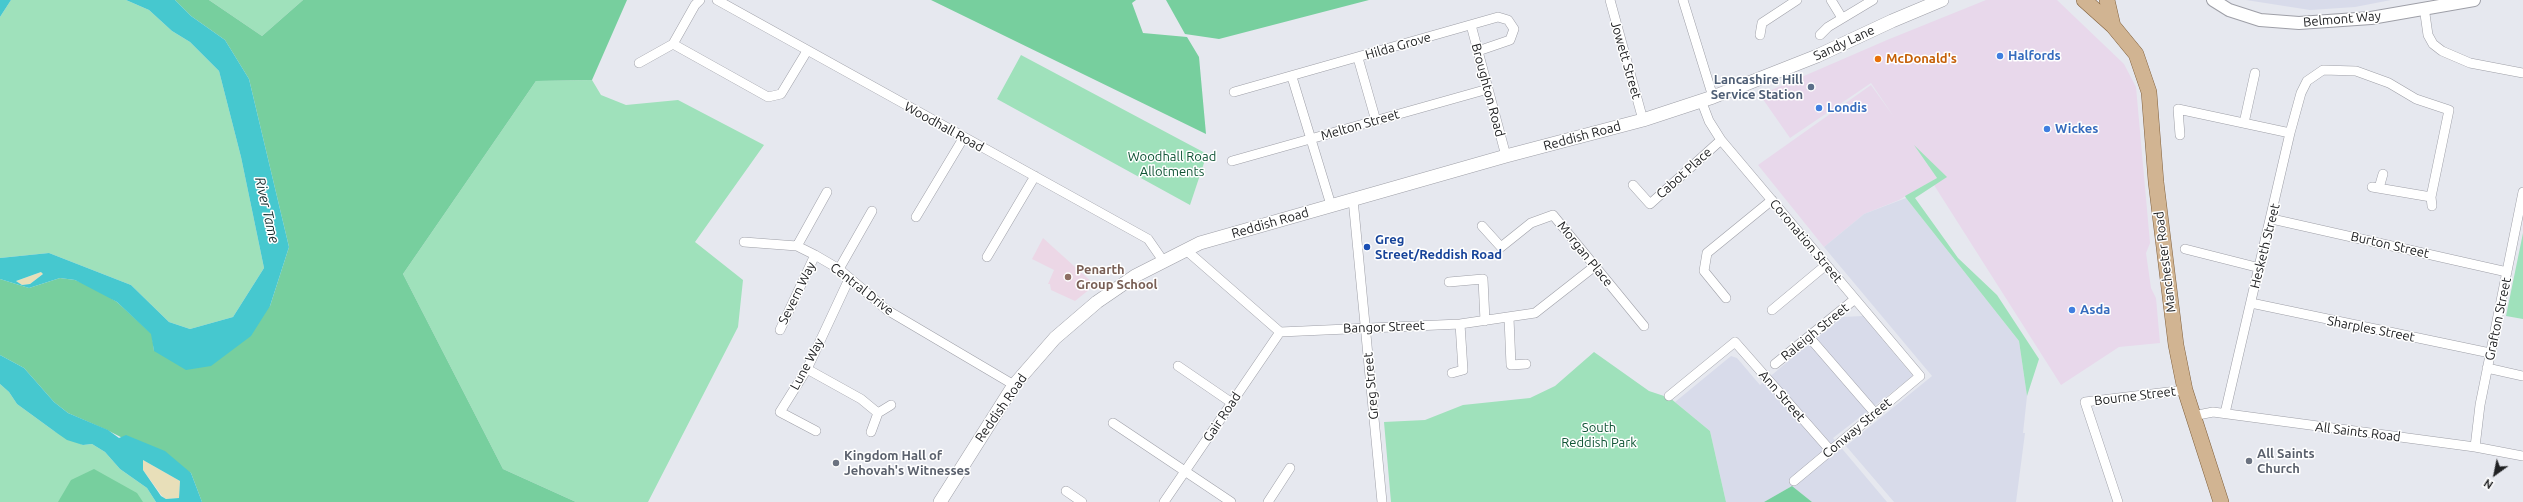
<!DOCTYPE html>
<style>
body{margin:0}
#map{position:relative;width:2523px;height:502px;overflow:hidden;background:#e6e8ef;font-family:Ubuntu,sans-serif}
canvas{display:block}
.north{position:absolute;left:2475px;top:454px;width:40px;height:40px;-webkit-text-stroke:3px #fff;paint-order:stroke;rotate:213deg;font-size:11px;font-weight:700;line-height:16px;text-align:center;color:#202123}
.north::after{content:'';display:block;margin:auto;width:14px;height:18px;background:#202123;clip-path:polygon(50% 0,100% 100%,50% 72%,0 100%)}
</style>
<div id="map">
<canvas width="2523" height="502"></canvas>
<div class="north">N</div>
</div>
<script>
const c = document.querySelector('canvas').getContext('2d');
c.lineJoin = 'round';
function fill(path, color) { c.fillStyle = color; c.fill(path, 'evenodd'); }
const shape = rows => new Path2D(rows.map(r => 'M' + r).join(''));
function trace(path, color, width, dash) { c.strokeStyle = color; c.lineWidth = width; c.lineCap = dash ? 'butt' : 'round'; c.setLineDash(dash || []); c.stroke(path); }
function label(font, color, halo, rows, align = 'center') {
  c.font = font + ' Ubuntu,sans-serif'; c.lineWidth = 3; c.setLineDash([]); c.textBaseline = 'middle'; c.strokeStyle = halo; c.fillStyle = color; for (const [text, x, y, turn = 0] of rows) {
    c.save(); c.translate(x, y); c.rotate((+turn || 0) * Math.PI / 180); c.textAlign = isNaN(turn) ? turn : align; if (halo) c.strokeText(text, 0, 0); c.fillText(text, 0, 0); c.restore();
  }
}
fill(shape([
 [1986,0,2057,0,2124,64,2136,87,2150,243,2146,253,2151,288,2156,298,2160,343,2119,347,2061,385,1934,185,1946,177,1916,148,1937,178,1899,200,1864,214,1824,247,1758,165,1871,85,1894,117,1871,83,1790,138,1760,95,1887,40]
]), '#e8d8eb');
fill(shape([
 [2246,0,2391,0,2355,7,2310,10],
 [1906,198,2019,341,2027,396,2023,433,2025,433,2016,502,1894,502,1846,446,1932,376,1824,247,1864,214],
 [1863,316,1913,376,1833,438,1887,502,1812,502,1792,486,1764,502,1726,502,1710,431,1675,402,1731,356,1737,358,1760,385,1806,346,1843,317]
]), '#d8dbea');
fill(shape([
 [1043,238,1095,285,1075,301,1051,290,1050,284,1048,284,1054,270,1032,259]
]), '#ecd7e6');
fill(shape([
 [11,0,126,0,149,10,172,31,190,42,219,71,241,157,264,268,233,317,190,329,169,322,131,285,49,253,0,258,0,17],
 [209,0,303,0,262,36],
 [1021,55,1207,154,1190,205,997,99],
 [592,80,601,95,626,105,678,100,764,145,695,242,743,280,738,327,648,502,576,502,503,469,403,274,536,81],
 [1914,145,1947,177,1915,198,1958,258,1997,295,2039,359,2027,396,2019,341,1906,198,1905,196,1937,178],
 [2523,233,2523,319,2506,316],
 [1594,352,1649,391,1670,398,1710,431,1726,502,1391,502,1384,422,1425,420,1463,405,1530,398,1555,386],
 [0,384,9,392,17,404,54,431,83,445,92,444,105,452,120,469,147,488,156,502,0,502]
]), '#9fe1bb');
fill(shape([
 [175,0,209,0,262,36,303,0,627,0,592,80,536,81,403,274,503,469,576,502,202,502,191,473,107,430,68,413,54,402,24,368,0,355,0,279,29,288,60,278,75,280,93,287,117,302,152,334,154,351,270,306,289,247,249,79,225,40,191,16],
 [931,0,1136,0,1132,3,1143,33,1187,37,1199,57,1206,134],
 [1166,0,1369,0,1219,39,1185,34],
 [94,469,137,493,143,502,58,502,71,480],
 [1792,486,1812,502,1764,502]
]), '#77cf9e');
fill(shape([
 [41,272,44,273,30,284,22,285,16,281],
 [143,460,180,481,179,498,166,499,162,496,143,470]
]), '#e8dfb9');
fill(shape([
 [0,0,11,0,0,17],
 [126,0,175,0,191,16,225,40,249,79,289,247,270,306,251,336,211,366,186,370,154,351,151,334,117,302,75,280,60,278,29,288,0,279,0,258,49,253,131,285,169,322,190,329,233,317,264,268,241,157,219,71,190,42,172,31,149,10],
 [41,272,43,274,30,284,22,285,16,281],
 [0,355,24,368,54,402,68,413,108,430,119,438,126,435,165,451,191,473,202,502,156,502,147,488,120,469,105,452,92,444,83,445,67,440,54,431,17,404,9,392,0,384],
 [143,460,180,481,179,498,166,499,161,496,143,470]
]), '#46c8cf');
const minor = shape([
 [717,0,1148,239,1164,262],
 [1610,0,1643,120],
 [1683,0,1713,97],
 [1831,0,1842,18],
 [2425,14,2428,35,2433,44,2442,51,2470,63,2523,73],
 [1471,25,1506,156],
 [1760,35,1762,23,1797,0],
 [1820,35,1828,27,1873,0],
 [673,44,768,97,781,94,807,51],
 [1358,58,1376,121],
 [639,63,673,44,695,5,700,0],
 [1292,77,1331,205],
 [1234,92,1498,17,1508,20,1514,29,1510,40,1478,51],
 [1701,100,1709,121,1721,140,1920,376,1794,481],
 [2244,123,2255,73],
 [2180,135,2178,109,2290,133],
 [1232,161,1488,89],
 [1633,185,1650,204,1721,140],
 [2372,187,2431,197],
 [2379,188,2383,174],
 [1353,199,1382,502],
 [916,217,964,137],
 [2272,219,2507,272],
 [1482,226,1501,247,1531,223,1553,215,1644,326],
 [744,242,797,246,815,255,839,269,887,310,1014,385],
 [797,246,827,192],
 [2185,249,2260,268],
 [1186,250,1280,332,1460,324,1535,313,1595,266],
 [987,257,1035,176],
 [839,269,872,211],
 [1449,282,1483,279,1485,321],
 [1726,298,1704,271,1707,253,1772,200],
 [2251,303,2490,353],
 [1772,310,1826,265],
 [1509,318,1511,365,1526,364],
 [780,330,815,255],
 [1809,337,1874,412],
 [1775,364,1855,299],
 [1178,366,1232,403],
 [2487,368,2523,376],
 [807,369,861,399,878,413,891,405],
 [1452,373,1463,370,1460,324],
 [1669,396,1735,342,1830,450],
 [2225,413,2290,133,2301,93,2307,81,2323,70,2356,71,2389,83,2416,99,2449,110,2431,197,2432,206],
 [2193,416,2213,412,2475,447,2523,456],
 [1113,423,1231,502],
 [816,431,780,412,807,369,849,279],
 [871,432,878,413],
 [2475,447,2480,405,2523,192],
 [1066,491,1082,502],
 [1164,502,1280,332],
 [1268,502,1290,468],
 [2118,502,2085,402,2185,390]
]);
const tertiary = shape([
 [2213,0,2229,10,2260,20,2299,23,2371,18,2474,0]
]);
const secondary = shape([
 [940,502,1014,385,1055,338,1097,302,1135,276,1200,243,1506,156,1643,120,1713,97,1817,56,1892,21,1942,0]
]);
const primary = shape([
 [2084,0,2113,26,2136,54,2149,92,2156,182,2176,345,2185,390,2221,502],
 [2107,0,2113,26]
]);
trace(minor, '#9e9fa7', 10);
trace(tertiary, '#9e9fa7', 14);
trace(secondary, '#9e9fa7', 14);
trace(primary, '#80603c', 16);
trace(minor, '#fff', 9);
trace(tertiary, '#fff', 12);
trace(secondary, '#fff', 13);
trace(primary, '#d1b492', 15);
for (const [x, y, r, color] of [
 [2000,56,4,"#3f7fe0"],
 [1878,59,4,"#e8710a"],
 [1811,87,4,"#5c6f8a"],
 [1819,108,4,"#3f7fe0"],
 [2047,129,4,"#3f7fe0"],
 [1367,247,4,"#1a4fb4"],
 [1068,277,4,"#8d6e63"],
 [2072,310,4,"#3f7fe0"],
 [2249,461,4,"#6b7280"],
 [836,463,4,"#6b7280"]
]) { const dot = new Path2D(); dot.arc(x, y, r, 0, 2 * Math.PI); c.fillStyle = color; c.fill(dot); trace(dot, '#fff', 1.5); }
label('13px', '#202123', '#fff', [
 ["Belmont Way",2342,19,-5],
 ["Sandy Lane",1844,43,-25],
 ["Hilda Grove",1398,46,-16],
 ["Jowett Street",1626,60,74],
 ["Broughton Road",1488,90,75],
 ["Melton Street",1360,125,-16],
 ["Woodhall Road",944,127,29],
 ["Reddish Road",1582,136,-15],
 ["Cabot Place",1684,173,-42],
 ["Reddish Road",1270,223,-16],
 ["Coronation Street",1806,241,50],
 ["Burton Street",2390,245,13],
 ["Hesketh Street",2265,246,-76],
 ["Morgan Place",1585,254,51],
 ["Manchester Road",2165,262,-97],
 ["Central Drive",862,289,38],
 ["Severn Way",797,293,-64],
 ["Grafton Street",2498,319,-78],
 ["Bangor Street",1384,327,-2],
 ["Sharples Street",2371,329,11],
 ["Raleigh Street",1815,332,-39],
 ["Lune Way",807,364,-62],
 ["Greg Street",1371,386,-95],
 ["Ann Street",1782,396,49],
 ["Bourne Street",2135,396,-7],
 ["Reddish Road",1001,408,-55],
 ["Gair Road",1222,417,-56],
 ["Conway Street",1857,428,-40],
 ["All Saints Road",2358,432,7]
]);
label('bold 13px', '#366cbe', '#fff', [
 ["Halfords",2008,56],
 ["Londis",1827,108],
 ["Wickes",2055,129],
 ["Asda",2080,310]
], 'left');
label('bold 13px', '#c56008', '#fff', [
 ["McDonald's",1886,59]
], 'left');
label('bold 13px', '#4e5e75', '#fff', [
 ["Lancashire Hill",1803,80],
 ["Service Station",1803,95]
], 'right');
label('13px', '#0f5435', '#fff', [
 ["Woodhall Road",1172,157],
 ["Allotments",1172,172],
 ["South",1599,428],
 ["Reddish Park",1599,443]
]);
label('bold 13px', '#164399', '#fff', [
 ["Greg",1375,240],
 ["Street/Reddish Road",1375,255]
], 'left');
label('bold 13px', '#785e54', '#fff', [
 ["Penarth",1076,270],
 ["Group School",1076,285]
], 'left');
label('bold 13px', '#5b616d', '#fff', [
 ["All Saints",2257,454],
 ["Church",2257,469],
 ["Kingdom Hall of",844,456],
 ["Jehovah's Witnesses",844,471]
], 'left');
label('italic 14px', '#192f30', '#fff', [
 ["River Tame",267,210,77]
]);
</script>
